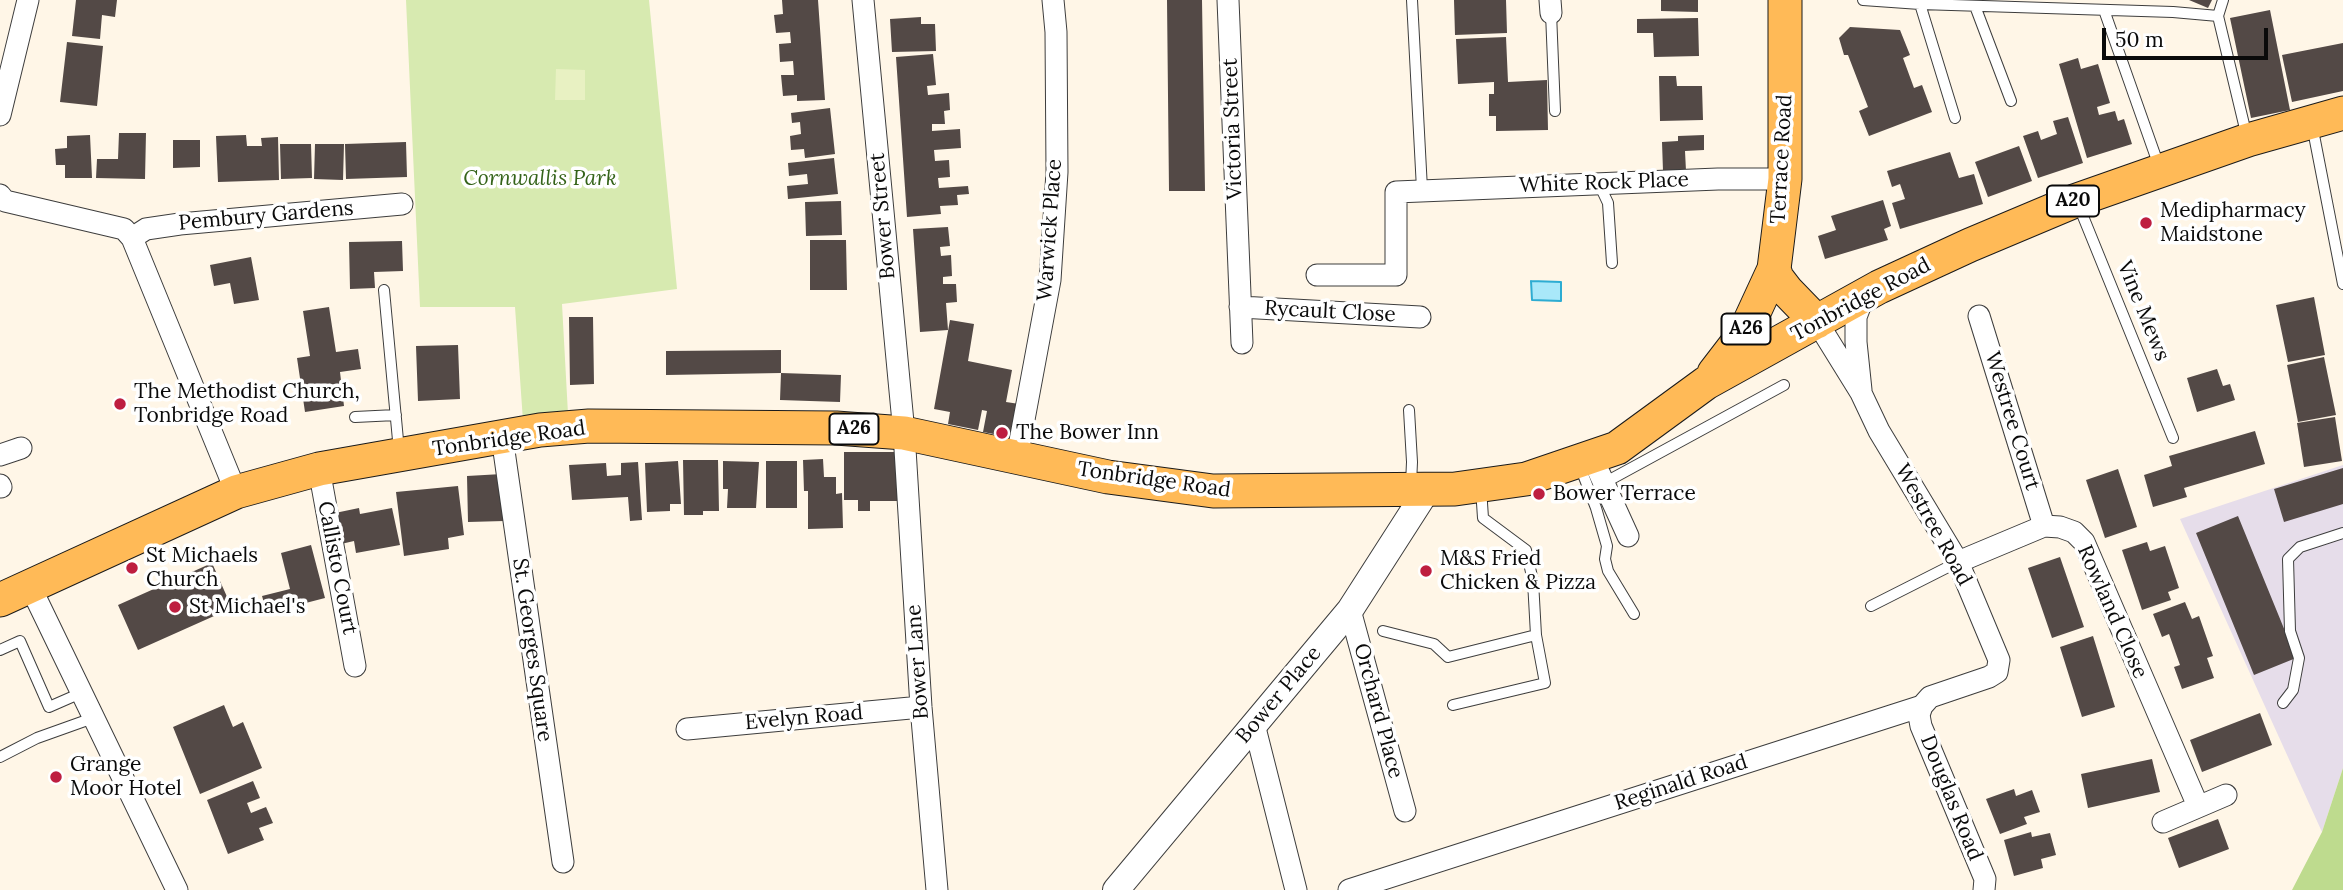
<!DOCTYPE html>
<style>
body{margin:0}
#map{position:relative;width:2343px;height:890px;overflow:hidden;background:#fff6e7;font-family:Lora,serif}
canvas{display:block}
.scale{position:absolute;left:2102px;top:28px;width:166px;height:32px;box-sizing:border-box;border:4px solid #0a0a0a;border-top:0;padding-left:9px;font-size:21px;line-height:24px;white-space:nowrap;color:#0a0a0a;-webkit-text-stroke:5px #fff;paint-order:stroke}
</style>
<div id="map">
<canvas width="2343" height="890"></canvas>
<div class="scale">50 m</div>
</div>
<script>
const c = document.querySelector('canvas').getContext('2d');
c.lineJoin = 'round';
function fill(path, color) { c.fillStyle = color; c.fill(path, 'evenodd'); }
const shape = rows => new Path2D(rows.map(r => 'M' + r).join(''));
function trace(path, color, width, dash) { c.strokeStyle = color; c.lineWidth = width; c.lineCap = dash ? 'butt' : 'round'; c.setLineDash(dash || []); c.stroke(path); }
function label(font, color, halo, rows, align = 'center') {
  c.font = font + ' Lora,serif'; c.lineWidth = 7; c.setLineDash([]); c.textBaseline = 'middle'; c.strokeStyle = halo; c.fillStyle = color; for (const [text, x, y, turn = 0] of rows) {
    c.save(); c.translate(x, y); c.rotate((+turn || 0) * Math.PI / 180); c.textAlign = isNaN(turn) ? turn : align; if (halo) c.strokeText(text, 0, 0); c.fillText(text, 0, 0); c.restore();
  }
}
fill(shape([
 [2343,465,2343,768,2322,832,2180,519]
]), '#e6ddea');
fill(shape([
 [406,0,649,0,677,289,562,304,568,414,523,421,515,307,420,307]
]), '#d7eab0');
fill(shape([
 [2343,768,2343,890,2292,890,2322,832]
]), '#bedb8e');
fill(shape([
 [556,69,585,70,585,100,555,100]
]), '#e8f1c2');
const water = shape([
 [1531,281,1561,282,1561,301,1532,300,1531,281]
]);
fill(water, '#a9e8f9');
trace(water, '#2dacd2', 2);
fill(shape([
 [76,0,117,0,115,17,102,15,100,39,72,36],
 [782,0,818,0,825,100,797,101,797,95,783,96,781,75,794,75,793,61,780,62,779,44,791,43,790,32,776,33,774,15,783,14],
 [1167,0,1202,0,1205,191,1169,191],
 [1454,0,1506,0,1507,33,1455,35],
 [1661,0,1698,0,1698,12,1661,11],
 [2189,0,2212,0,2208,8],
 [2270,10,2290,110,2251,118,2230,18],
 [921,17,921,24,935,24,936,51,892,52,890,19],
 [1698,18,1699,56,1654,57,1653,33,1637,33,1637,19],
 [1850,27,1900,30,1910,55,1903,58,1914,88,1922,85,1932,112,1869,136,1859,111,1868,107,1848,55,1844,55,1839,38],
 [1506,37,1508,82,1547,80,1548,130,1496,131,1496,116,1489,116,1489,94,1494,94,1494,82,1458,84,1456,39],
 [67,42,103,46,97,106,60,102],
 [2343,43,2343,91,2292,102,2282,55],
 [933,54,936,85,927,86,928,95,949,93,950,110,944,111,945,124,932,124,932,131,960,129,961,148,934,150,935,161,949,160,950,177,938,178,939,188,968,186,969,194,957,195,958,205,940,206,941,214,907,217,896,57],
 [2078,58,2081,69,2098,64,2110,103,2097,107,2099,115,2115,111,2118,121,2124,119,2132,144,2087,158,2059,64],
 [1659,76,1676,76,1677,86,1702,86,1703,120,1660,121],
 [830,108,835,154,805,158,804,149,791,150,790,136,801,134,800,122,792,123,791,113],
 [2068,117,2083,163,2038,178,2023,136,2038,131,2041,140,2057,134,2053,121],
 [119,133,146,133,145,179,96,178,97,159,118,159],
 [90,135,92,178,65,178,65,165,56,165,55,149,67,148,67,136],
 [246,135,247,146,262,146,261,138,278,137,279,180,218,182,216,136],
 [1704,135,1704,150,1685,151,1686,171,1663,171,1662,142,1678,141,1678,136],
 [173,140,200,140,200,167,173,168],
 [406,142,407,177,346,179,345,144],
 [280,144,311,144,312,178,281,179],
 [315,144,344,144,343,180,314,179],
 [2019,146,2032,181,1988,197,1975,162],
 [1950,152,1959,178,1974,174,1983,204,1900,229,1892,203,1905,199,1900,184,1892,187,1887,171],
 [834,158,838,194,788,199,787,186,808,184,807,174,789,176,788,163],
 [1883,200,1891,226,1884,229,1888,240,1825,259,1818,236,1836,230,1831,216],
 [841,201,842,235,806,236,805,202],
 [948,227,950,246,940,247,941,256,951,255,952,276,943,277,943,284,956,284,957,302,946,303,948,330,920,332,913,229],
 [810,240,846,240,847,290,810,290],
 [402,241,403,271,374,272,375,288,350,289,349,242],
 [251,257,259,300,234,304,230,283,214,286,210,265],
 [2314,297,2325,355,2288,362,2276,305],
 [329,307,336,352,358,349,361,369,340,372,344,406,305,412,297,358,310,356,303,311],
 [569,317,593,317,594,384,570,385],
 [950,320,974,324,968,361,1012,370,1006,402,1026,405,1020,439,983,432,987,411,982,410,978,430,948,424,950,412,934,409],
 [458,345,460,399,418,401,416,346],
 [781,350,781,373,666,375,666,351],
 [2324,357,2336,415,2298,422,2287,365],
 [2217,369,2223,386,2230,384,2235,400,2197,412,2187,378],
 [781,373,841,375,840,402,780,400],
 [2335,417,2342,461,2304,467,2297,423],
 [2255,431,2265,464,2184,488,2187,497,2153,507,2144,475,2172,466,2169,456],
 [844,452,899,452,900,501,870,501,870,511,858,511,858,500,844,500],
 [823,459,824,477,836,477,836,494,842,493,843,528,808,529,808,491,804,491,803,460],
 [683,460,718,460,719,511,703,511,703,515,684,515],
 [678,461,681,504,670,504,670,511,647,512,645,463],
 [723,461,759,462,756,508,727,508,728,489,723,489],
 [766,461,797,461,797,508,766,508],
 [638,462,642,520,630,521,628,497,572,500,569,465,606,463,607,476,621,475,621,463],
 [2343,468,2343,504,2284,522,2274,489],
 [2118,469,2137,527,2105,538,2086,480],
 [502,474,504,521,468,522,467,476],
 [458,486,464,535,448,538,449,549,404,556,396,492],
 [359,508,360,514,392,508,400,545,356,553,354,541,341,544,335,513],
 [2238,516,2296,658,2254,675,2196,533],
 [2147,542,2150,551,2165,546,2179,588,2168,592,2171,600,2142,610,2122,550],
 [311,545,325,598,267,613,262,596,290,589,281,553],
 [2060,557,2084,627,2052,638,2028,568],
 [212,563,232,608,138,650,118,605],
 [2185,602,2192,619,2199,616,2213,656,2207,658,2214,678,2182,689,2174,667,2180,665,2169,634,2162,637,2153,614],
 [2093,636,2115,707,2082,717,2060,647],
 [224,705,233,727,243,722,262,768,200,794,173,727],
 [2260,713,2272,745,2202,772,2190,740],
 [2152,759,2160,792,2088,808,2081,774],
 [253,781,260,798,247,803,251,813,266,807,273,823,259,828,264,840,228,854,207,800],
 [2014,789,2016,796,2032,790,2040,812,2024,817,2027,824,2000,834,1986,799],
 [2218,819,2229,849,2179,868,2168,838],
 [2031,832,2032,837,2050,833,2056,855,2041,859,2043,868,2014,876,2004,840]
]), '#534946');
const service = shape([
 [1412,0,1422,189],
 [1863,0,1920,4,2173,12,2218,16,2247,137],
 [1920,4,1955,118],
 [1975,6,2011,101],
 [2104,10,2159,166],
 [1551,13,1555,111],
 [2218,16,2223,0],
 [2312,125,2343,284],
 [1599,184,1608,203,1612,263],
 [2078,204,2173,438],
 [384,290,399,451],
 [1409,410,1412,462,1411,484],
 [355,417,396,415],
 [1579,464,1596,508,1607,546,1605,559,1608,571,1634,614],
 [1604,483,1784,385],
 [1871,606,1958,562],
 [1383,631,1434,644,1448,657,1536,635,1533,581,1526,550,1483,518,1481,488],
 [0,650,20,641,49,707,81,693],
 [2283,703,2293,690,2299,658,2290,631,2288,559,2300,547,2343,533],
 [1453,705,1545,683,1536,635],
 [0,757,37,738,93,718]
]);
const minor = shape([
 [863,0,904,433,921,707,937,890],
 [1228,0,1242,343],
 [1550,0,1551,13],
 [0,115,28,0],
 [0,195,5,201,124,229,132,238,236,492],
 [132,238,146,229,180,224,402,204],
 [1317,275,1396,275,1396,192,1718,179,1785,179],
 [1240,307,1420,317],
 [1979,316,2044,526],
 [1861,390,1856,342,1856,317,1864,296],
 [502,437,563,862],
 [0,455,21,448],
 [1017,457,1050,280,1057,172,1056,32,1053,0],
 [1592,457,1628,536],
 [319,469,355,666],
 [0,485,1,487],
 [1958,562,2044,526,2060,527,2074,532,2084,542,2198,806],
 [30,586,177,890],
 [1350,610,1405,811],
 [1922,706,1919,715,1921,726,1985,879,1984,890],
 [1254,724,1296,890],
 [687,729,921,707],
 [2163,822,2226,795],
 [1349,890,1922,706,1930,697,1989,677,1997,672,1999,660,1958,562,1879,431,1861,393,1817,322]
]);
const tertiary = shape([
 [1116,890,1350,610,1427,490]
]);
const primary = shape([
 [1774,269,1777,278,1787,291,1817,322],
 [1714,373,1744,334,1774,269,1785,179,1785,0],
 [0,600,236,492,319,469,540,430,589,426,836,428,904,433,1108,477,1213,491,1455,489,1526,479,1617,448,1706,383,1879,287,1970,245,2077,200,2248,140,2343,113]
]);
trace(service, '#3d3d3d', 12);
trace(minor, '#3d3d3d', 23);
trace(tertiary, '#3d3d3d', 28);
trace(primary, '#1b1b1b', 35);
trace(service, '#fff', 10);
trace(minor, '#fff', 21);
trace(tertiary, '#fff', 26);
trace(primary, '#ffba57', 33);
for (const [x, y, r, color] of [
 [2146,223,7,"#be1e40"],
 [120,404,7,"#be1e40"],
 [1002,433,7,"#be1e40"],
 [1539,494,7,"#be1e40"],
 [132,568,7,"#be1e40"],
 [1426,571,7,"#be1e40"],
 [175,607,7,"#be1e40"],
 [56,777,7,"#be1e40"]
]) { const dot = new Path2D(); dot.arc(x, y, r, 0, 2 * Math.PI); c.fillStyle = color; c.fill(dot); trace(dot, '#fff', 2.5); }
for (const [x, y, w] of [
 [2073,201,52],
 [1746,329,49],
 [854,429,49]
]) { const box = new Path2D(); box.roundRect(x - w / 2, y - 15.5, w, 31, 5); c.fillStyle = '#fff'; c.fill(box); trace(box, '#0a0a0a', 2); }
label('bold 19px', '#0a0a0a', null, [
 ["A20",2073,201],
 ["A26",1746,329],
 ["A26",854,429]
]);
label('21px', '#0a0a0a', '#fff', [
 ["Victoria Street",1233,129,-92],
 ["Terrace Road",1782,159,-87],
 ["White Rock Place",1604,183,-2],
 ["Pembury Gardens",266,216,-5],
 ["Bower Street",883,216,-95],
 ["Warwick Place",1050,230,-86],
 ["Tonbridge Road",1861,300,-28],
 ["Vine Mews",2143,311,68],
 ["Rycault Close",1330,312,3],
 ["Westree Court",2012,421,73],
 ["Tonbridge Road",509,439,-8],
 ["Tonbridge Road",1154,480,8],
 ["Westree Road",1933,525,61],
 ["Callisto Court",337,568,79],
 ["Rowland Close",2112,612,66],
 ["St. Georges Square",532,650,82],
 ["Bower Lane",918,662,-94],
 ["Bower Place",1279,695,-50],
 ["Orchard Place",1378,711,75],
 ["Evelyn Road",804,718,-5],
 ["Reginald Road",1681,783,-18],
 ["Douglas Road",1951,798,68]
]);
label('italic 21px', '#346319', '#fff', [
 ["Cornwallis Park",540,179]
]);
label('21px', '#0a0a0a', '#fff', [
 ["Medipharmacy",2160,211],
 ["Maidstone",2160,235],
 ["The Methodist Church,",134,392],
 ["Tonbridge Road",134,416],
 ["The Bower Inn",1016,433],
 ["Bower Terrace",1553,494],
 ["St Michaels",146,556],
 ["Church",146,580],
 ["M&S Fried",1440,559],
 ["Chicken & Pizza",1440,583],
 ["St Michael's",189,607],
 ["Grange",70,765],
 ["Moor Hotel",70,789]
], 'left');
</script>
